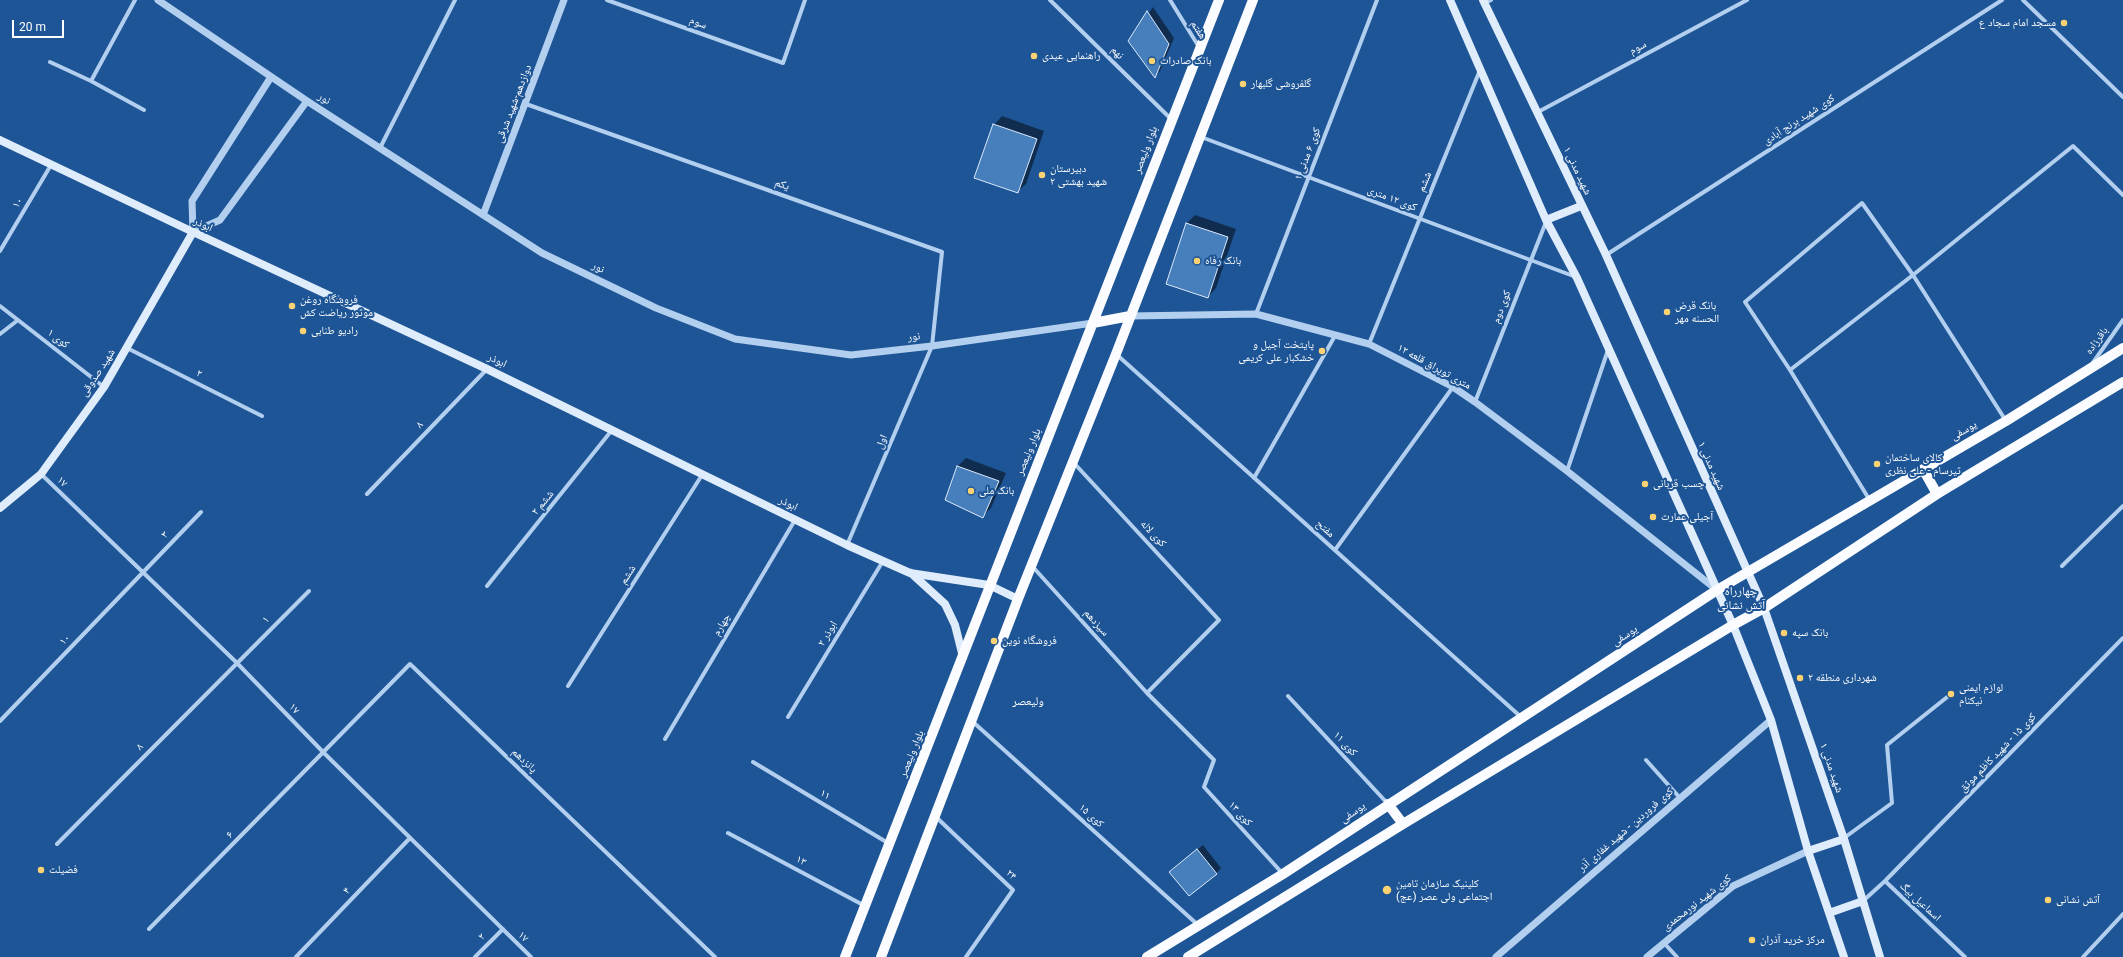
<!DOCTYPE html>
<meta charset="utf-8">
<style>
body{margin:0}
#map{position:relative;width:2123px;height:957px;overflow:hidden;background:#1e5596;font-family:Roboto,sans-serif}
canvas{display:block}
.scale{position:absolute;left:12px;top:20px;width:52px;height:18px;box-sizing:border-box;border:2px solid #fff;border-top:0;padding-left:5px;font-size:12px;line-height:14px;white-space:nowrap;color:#fff;-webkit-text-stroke:3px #1e5596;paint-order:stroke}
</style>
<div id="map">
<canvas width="2123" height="957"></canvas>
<div class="scale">20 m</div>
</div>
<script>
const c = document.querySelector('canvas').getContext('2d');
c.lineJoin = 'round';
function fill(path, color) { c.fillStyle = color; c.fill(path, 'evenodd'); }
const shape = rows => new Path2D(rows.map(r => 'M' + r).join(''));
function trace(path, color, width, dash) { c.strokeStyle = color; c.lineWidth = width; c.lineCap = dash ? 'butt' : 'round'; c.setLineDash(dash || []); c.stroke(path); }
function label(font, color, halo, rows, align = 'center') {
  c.font = font + ' Roboto,"Noto Naskh Arabic",sans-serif'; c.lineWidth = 4; c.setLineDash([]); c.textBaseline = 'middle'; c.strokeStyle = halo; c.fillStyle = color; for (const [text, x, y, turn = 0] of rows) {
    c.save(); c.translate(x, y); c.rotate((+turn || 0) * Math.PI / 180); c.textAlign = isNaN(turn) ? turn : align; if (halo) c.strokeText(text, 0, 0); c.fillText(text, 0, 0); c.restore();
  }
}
fill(shape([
 [1153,7,1174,38,1160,71,1155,76,1129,41],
 [1002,116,1044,131,1026,184,1017,192,994,125],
 [1195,215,1236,229,1216,288,1208,297,1167,283,1187,223],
 [966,458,1006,473,991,508,983,516,946,500,958,466],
 [1203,845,1221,868,1216,874,1176,866]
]), '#0007');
const building = shape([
 [1147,11,1169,44,1155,78,1128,41,1147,11],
 [993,124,1037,139,1018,193,974,178,993,124],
 [1186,223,1228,237,1208,298,1166,284,1186,223],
 [957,466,999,481,983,518,945,500,957,466],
 [1197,849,1217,874,1189,896,1169,872,1197,849]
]);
fill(building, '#477ebc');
trace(building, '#d9e9fa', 1);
trace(shape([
 [607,0,783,63,805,0],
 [1050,0,1171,119],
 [1170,0,1199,47],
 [2023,0,2123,97],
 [1485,3,1491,0],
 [50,62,91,81,144,110],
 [91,81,135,0],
 [526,104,942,252,932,346,847,545],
 [1538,112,1747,0],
 [1201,137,1576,277],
 [380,148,455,0],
 [0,251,51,165],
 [1606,255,2002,0],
 [0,306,104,387],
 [1256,314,1377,0],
 [0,334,18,320],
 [1369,344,1480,70],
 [127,348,262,416],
 [1116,354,1521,717],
 [2092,364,2123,320],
 [1790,370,1913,275,2073,146,2123,195],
 [1475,402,1546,222],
 [1073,462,1219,620,1147,693],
 [1567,471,1608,350],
 [41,474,236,662,324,753,531,957],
 [1254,478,1336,334],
 [367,494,487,369],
 [1869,499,1790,370,1745,302,1862,203,1913,275,2006,421],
 [1335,550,1453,387],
 [1032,566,1147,693,1214,760,1204,787,1283,874],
 [2062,566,2123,506],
 [487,586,612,430],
 [568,686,702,475],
 [1288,696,1388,804],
 [788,717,883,561],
 [0,721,201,512],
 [972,721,1198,925],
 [665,739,795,520],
 [1646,760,1680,798],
 [753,762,888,843],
 [936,817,1013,890,966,957],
 [728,833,865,906],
 [1844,838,1892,803,1887,745,1951,694],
 [57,844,309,591],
 [1885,881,2123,638],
 [1863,901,1885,881,1965,957],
 [149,929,410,664,715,957],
 [1664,943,1677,957],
 [296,957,410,838],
 [475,957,503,929],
 [2083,957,2123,914]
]), '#b2cfef', 4);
trace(shape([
 [158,0,307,101,542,253,656,308,735,339,851,355,932,346,1093,323],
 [271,77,192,201,193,232,220,220,307,101],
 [483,215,564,0],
 [1130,316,1256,314,1369,344,1453,387,1475,402,1567,471,1717,590],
 [1496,957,1771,720],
 [1647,957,1733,886,1808,851]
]), '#b2cfef', 7);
trace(shape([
 [1450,0,1546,220,1577,278,1733,625,1771,720,1808,851,1844,957],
 [1483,0,1606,255,1764,608,1844,839,1880,957],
 [0,140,193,232,487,369,847,545,910,573,989,585,1018,599],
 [1546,220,1581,206],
 [0,508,41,474,104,387,193,232],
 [911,573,945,604,955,625,963,657],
 [1808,851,1844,839],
 [1829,913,1863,901]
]), '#dfecfb', 8);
trace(shape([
 [1093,323,1130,316],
 [1923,469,1937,494],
 [1388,804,1403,824],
 [845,957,1219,0],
 [881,957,1018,599,1116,354,1253,0],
 [1147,957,1283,874,1717,590,2006,421,2123,348],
 [1188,957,1403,824,1733,625,1764,608,1937,494,2123,382]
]), '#fafcff', 10);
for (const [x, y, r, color] of [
 [2064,23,4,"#fdd272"],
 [1034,56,4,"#fdd272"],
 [1152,61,4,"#fdd272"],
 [1243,84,4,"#fdd272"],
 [1042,175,4,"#fdd272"],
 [1197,261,4,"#fdd272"],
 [292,306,4,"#fdd272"],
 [1667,312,4,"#fdd272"],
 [303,331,4,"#fdd272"],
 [1322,351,4,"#fdd272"],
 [1877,464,4,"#fdd272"],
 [1645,484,4,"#fdd272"],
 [971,491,4,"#fdd272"],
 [1653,517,4,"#fdd272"],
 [1784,633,4,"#fdd272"],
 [994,641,4,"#fdd272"],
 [1800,678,4,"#fdd272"],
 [1951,694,4,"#fdd272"],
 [41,870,4,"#fdd272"],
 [1387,890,5,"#fdd272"],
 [2048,900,4,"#fdd272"],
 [1752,940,4,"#fdd272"]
]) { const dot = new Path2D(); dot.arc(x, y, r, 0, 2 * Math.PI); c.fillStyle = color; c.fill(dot); trace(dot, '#1e5596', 1.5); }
label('11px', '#fff', '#1e5596', [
 ["سوم",698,23,20],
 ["هفتم",1198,30,58],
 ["سوم",1638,48,-28],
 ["نهم",1117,53,45],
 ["نور",324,99,33],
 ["دوازدهم-شهید شرقی",514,104,-69],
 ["کوی شهید برنج آبادی",1799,120,-33],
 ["بلوار ولیعصر",1146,150,-69],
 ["کوی ۶ مدنی ۱",1308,154,-69],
 ["شهید مدنی ۱",1577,171,65],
 ["ششم",1425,182,-68],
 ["یکم",782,185,20],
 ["کوی ۱۲ متری",1392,199,21],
 ["۱۰",18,203,-59],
 ["ابوذر",203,225,25],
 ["نور",598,268,26],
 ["کوی دوم",1502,307,-69],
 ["نور",914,337,-6],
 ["کوی ۱",58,339,38],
 ["باقرزاده",2097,341,-54],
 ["ابوذر",497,361,26],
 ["۱۲ متری توپراق قلعه",1434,367,29],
 ["شهید صدوقی",98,373,-57],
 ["۲",199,374,27],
 ["۸",420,425,-46],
 ["یوسفی",1964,431,-30],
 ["اول",882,442,-67],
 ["بلوار ولیعصر",1029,452,-68],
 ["شهید مدنی ۱",1711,466,66],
 ["۱۷",62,482,44],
 ["ششم ۲",543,503,-51],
 ["ابوذر",788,504,26],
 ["مفتح",1325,529,42],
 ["کوی لاله",1153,534,47],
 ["۳",165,535,-45],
 ["ششم",628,575,-58],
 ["۱",266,620,-44],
 ["سیزدهم",1096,623,48],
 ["چهارم",722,625,-59],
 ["۲ ابوذر",828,634,-59],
 ["یوسفی",1625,636,-33],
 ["۱۰",65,640,-46],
 ["۱۷",294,709,46],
 ["کوی ۱۱",1345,744,47],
 ["۸",140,747,-45],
 ["کوی ۱۵ - شهید کاظم موثق",1998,753,-46],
 ["بلوار ولیعصر",912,754,-68],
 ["پانزدهم",524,761,44],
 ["شهید مدنی ۱",1831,768,71],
 ["۱۱",825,795,31],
 ["یوسفی",1353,813,-34],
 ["کوی ۱۳",1240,814,47],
 ["کوی ۱۵",1091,816,42],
 ["کوی فروردین - شهید غفاری آذر",1626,830,-41],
 ["۶",230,835,-45],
 ["۱۳",801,861,28],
 ["۲۴",1011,875,43],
 ["۴",347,891,-46],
 ["اسماعیل بیگ",1920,902,43],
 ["کوی شهید نورمحمدی",1697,903,-38],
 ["۲",482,937,-45],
 ["۱۷",523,937,44]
]);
label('11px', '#fff', '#1e5596', [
 ["مسجد امام سجاد ع",2056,23,"right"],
 ["راهنمایی عیدی",1042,56],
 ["بانک صادرات",1160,61],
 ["گلفروشی گلبهار",1251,84],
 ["دبیرستان",1050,169],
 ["شهید بهشتی ۲",1050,182],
 ["بانک رفاه",1205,261],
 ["فروشگاه روغن",300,300],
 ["موتور ریاضت کش",300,313],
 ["بانک قرض",1675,306],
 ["الحسنه مهر",1675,319],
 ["رادیو طنابی",311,331],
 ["پایتخت آجیل و",1314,345,"right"],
 ["خشکبار علی کریمی",1314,358,"right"],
 ["کالای ساختمان",1885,458],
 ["تیرسام - علی نظری",1885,471],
 ["چسب قربانی",1653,484],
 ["بانک ملی",979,491],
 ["آجیلی عمارت",1661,517],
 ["بانک سپه",1792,633],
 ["فروشگاه نوین",1002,641],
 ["شهرداری منطقه ۲",1808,678],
 ["لوازم ایمنی",1959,688],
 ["نیکنام",1959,701],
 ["فضیلت",49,870],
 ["کلینیک سازمان تامین",1396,884],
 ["اجتماعی ولی عصر (عج)",1396,897],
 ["آتش نشانی",2056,900],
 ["مرکز خرید آذران",1760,940]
], 'left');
label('12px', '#fff', '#1e5596', [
 ["چهارراه",1741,592],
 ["آتش نشانی",1741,606],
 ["ولیعصر",1028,702]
]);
</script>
